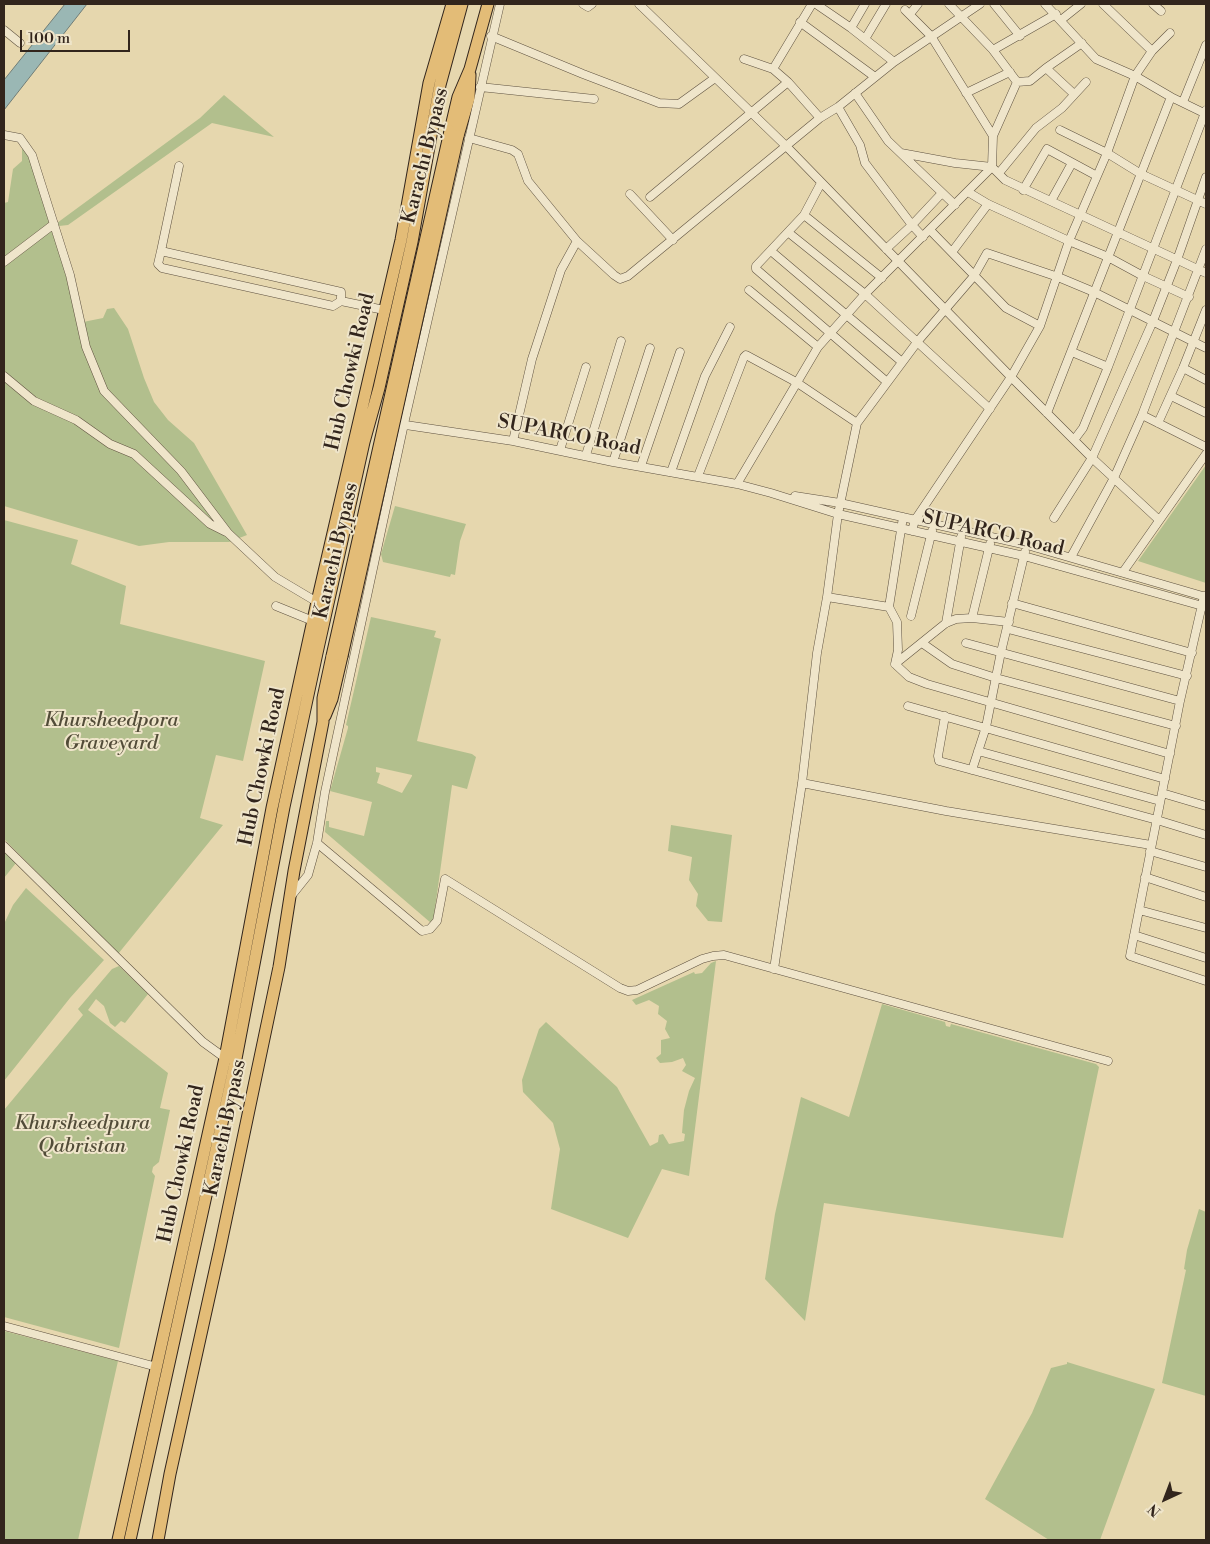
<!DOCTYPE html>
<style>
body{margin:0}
#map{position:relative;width:1210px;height:1544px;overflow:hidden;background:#e6d7ae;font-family:"Libre Bodoni",serif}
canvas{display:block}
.frame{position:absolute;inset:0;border:5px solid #32251c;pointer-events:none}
.north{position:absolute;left:1140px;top:1474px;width:50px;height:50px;-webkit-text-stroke:4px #efe5ca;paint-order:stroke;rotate:223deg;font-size:14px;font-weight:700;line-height:20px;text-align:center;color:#32251c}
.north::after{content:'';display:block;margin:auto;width:18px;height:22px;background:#32251c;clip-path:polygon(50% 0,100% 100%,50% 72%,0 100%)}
.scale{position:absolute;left:20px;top:30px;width:110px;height:22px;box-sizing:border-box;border:2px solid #32251c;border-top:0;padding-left:6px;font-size:15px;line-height:18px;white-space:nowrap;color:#32251c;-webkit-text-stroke:4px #efe5ca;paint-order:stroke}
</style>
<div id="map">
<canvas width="1210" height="1544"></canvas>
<div class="frame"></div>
<div class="north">N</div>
<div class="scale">100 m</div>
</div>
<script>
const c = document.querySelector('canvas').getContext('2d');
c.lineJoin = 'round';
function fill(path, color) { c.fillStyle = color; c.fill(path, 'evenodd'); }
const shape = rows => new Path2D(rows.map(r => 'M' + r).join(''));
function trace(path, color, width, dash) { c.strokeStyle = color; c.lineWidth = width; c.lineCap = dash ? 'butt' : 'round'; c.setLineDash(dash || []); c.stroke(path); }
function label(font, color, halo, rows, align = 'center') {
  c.font = font + ' "Libre Bodoni",serif'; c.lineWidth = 4; c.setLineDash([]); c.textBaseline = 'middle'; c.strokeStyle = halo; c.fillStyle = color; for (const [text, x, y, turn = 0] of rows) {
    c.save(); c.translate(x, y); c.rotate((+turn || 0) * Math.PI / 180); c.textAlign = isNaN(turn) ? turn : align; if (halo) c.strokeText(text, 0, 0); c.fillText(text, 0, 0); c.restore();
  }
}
fill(shape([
 [224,95,274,137,212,123,68,225,59,226,57,223,200,118],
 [22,147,29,153,52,232,65,268,78,323,103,318,107,309,114,308,128,329,144,378,154,402,168,420,194,443,247,535,229,542,169,542,139,546,4,506,4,203,8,202,13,169,22,161],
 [1206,465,1206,583,1138,561],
 [395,506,466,524,460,541,455,575,451,574,450,577,383,562,381,554],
 [4,520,78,540,71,564,126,586,120,624,265,661,243,761,216,755,200,818,223,825,118,954,4,839],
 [371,617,436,631,434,637,441,639,417,741,472,754,476,757,467,789,452,785,433,923,431,923,325,832,326,821,329,821,329,827,364,836,372,802,330,791,348,728,348,726,346,725],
 [376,767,412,775,412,776,402,793,377,783,380,773,376,772],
 [671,825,732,835,722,922,708,921,696,906,698,894,689,880,692,857,668,851],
 [4,850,16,863,4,878],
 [26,888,104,960,70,998,4,1081,4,924,13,905],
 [716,961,689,1176,662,1169,628,1238,551,1209,560,1149,553,1123,523,1092,522,1080,539,1029,546,1022,617,1087,650,1146,658,1142,659,1135,663,1134,669,1144,684,1141,685,1134,682,1133,684,1110,689,1091,695,1078,682,1071,686,1065,683,1058,672,1062,660,1063,656,1058,661,1054,661,1040,670,1038,665,1029,667,1021,658,1014,659,1006,649,1000,636,1005,632,1000,694,972,695,974,702,973,711,963],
 [119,966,148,994,125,1023,121,1021,115,1027,110,1023,104,1006,96,999,88,1010,168,1073,160,1108,170,1110,159,1162,153,1167,152,1172,155,1176,119,1348,4,1317,4,1110,83,1015,78,1009,112,969],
 [882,1004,945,1022,946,1026,950,1027,951,1024,1096,1064,1099,1067,1063,1238,824,1203,805,1321,765,1279,775,1214,801,1097,849,1117],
 [1199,1209,1206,1212,1206,1396,1162,1383,1186,1270,1184,1269,1187,1250],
 [4,1331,118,1361,78,1540,4,1540],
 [1067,1362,1155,1389,1100,1540,1049,1540,985,1499,1032,1413,1051,1368,1067,1364]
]), '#b2bf8d');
const water = shape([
 [65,4,87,4,4,110,4,80,65,4]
]);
fill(water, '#9ab7b4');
trace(water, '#707d77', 1);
const minor = shape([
 [583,4,588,7,592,4],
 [639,4,787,147,1011,377,1092,458,1159,520],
 [816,4,851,28,894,62,980,4],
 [949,4,993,50,1017,82],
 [994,4,1020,36],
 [1045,4,1096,59,1135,76,1171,97,1206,114],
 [1103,4,1152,51],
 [1153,4,1161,11],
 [905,10,931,36,993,136,992,167,1005,180,1206,273],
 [910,14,918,4],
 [1061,20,1081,4],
 [800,22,875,77],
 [851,28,865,4],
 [4,30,20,43],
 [491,36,583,74,659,103,679,104,715,78],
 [865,39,886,4],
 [993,50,1056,14],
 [744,59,773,69,788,82,820,118],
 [1046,68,1074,94],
 [773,69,812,4],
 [480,87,594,99],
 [855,93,888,141,955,205],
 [966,93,1010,72],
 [1183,102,1206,45],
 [838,107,860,145,865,163,912,225,923,237],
 [1060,130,1107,153,1141,174,1206,204],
 [4,135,20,138,32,155,70,275,86,347,104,391,181,471,228,533,275,577,317,602],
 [993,136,1017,82,1030,81,1046,68,1082,43],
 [469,138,512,150,518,154,528,181,577,241],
 [179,166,161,251,341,292,341,301,384,310],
 [999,173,1036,128,1062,108,1086,82],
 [821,183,804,215,756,266,756,269,887,382],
 [1023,190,1047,149,1097,176],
 [968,192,988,204,1069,241,1108,257,1143,276,1189,297],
 [630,194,673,240],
 [650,197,788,82],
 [1051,201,1072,163],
 [804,215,882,278],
 [930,230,1006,308,1040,326],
 [789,233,865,294,990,409],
 [886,249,912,225,942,193],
 [161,251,158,264,162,268,333,306,341,301],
 [771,251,902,362],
 [952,252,988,204],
 [4,262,54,224],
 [749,290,818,347],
 [1072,352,1108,367,1206,110],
 [1183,368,1206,380],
 [4,376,34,401,76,420,110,444,134,454,210,524,226,532],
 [1171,396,1206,413],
 [1047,413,1171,97],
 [1142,415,1206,447],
 [1158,423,1183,368,1206,310],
 [399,424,513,441,613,462,737,484,771,493,838,514,1024,556,1206,607],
 [1074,440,1083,428,1108,367],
 [513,441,532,359,561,270,577,241,614,275,620,279,628,276,820,118,838,107,894,62],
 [560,450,586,367],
 [586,455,621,341],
 [613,462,650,348],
 [641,466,680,352],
 [671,472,705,376,730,327],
 [698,476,744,357,746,355,796,382,857,423],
 [737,484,818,347,865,294,992,167,955,163,901,153],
 [795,496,840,503,1027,545,1206,597],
 [1054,518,1092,458,1153,321,1177,260,1206,177],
 [912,531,915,520,1011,377,1040,326,1069,241,1107,153,1135,76,1152,51,1170,33],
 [1071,557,1114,478,1142,415,1206,249],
 [1123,572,1206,454],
 [1204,596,1180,701,1130,956,1206,981],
 [827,597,889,607],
 [1012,603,1192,653],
 [276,606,313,621],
 [911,616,932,531],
 [972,618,990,544],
 [946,623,961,537],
 [1008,629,1187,676],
 [922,643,952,664,996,678,1176,726],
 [966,643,1180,701],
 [895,664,909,677,927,684,1170,754],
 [895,664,898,650,897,622,889,607,903,517],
 [895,664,946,623,956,619,972,618,1009,622],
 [908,706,1165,779],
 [945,716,938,756,939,761,1157,820,1206,835],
 [978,751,1160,801],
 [972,770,986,727,1001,652,1025,552],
 [802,783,946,811,1151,845],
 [1162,793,1206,806],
 [317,843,422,931,430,929,437,921,445,879,620,988,628,991,637,990,702,959,713,956,724,955,1108,1061],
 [4,846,203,1042,225,1058],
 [1150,851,1206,867],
 [1145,877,1206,897],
 [292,895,308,875,317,843,325,792,404,424,500,4],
 [1139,910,1206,928],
 [1134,935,1206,958],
 [774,969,802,783,817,653,827,597,838,514,857,423,918,341,974,276,987,253,1058,277,1094,292,1206,348],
 [4,1326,157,1367]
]);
const highway = shape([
 [450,131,458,97,470,69,488,4],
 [458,136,469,98,470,75],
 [325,716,332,699,342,656],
 [118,1540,225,1058,272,808,317,602,401,240,429,83,452,4],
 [130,1540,235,1064,284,807,317,653,364,442,379,388,412,242,440,85,462,4],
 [158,1540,170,1474,220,1248,279,967,294,871,323,722,323,698,332,656]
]);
trace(minor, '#5f5240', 9);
trace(highway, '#32251c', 13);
trace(minor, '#efe5ca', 8);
trace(highway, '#e3bc77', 11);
const highwayBridge = shape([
 [332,656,450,131],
 [342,656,458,136]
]);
trace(highwayBridge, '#32251c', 13, []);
trace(highwayBridge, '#e3bc77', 11);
label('20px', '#32251c', '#efe5ca', [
 ["Karachi Bypass",426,156,-76],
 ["Hub Chowki Road",351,372,-77],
 ["SUPARCO Road",569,436,11],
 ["SUPARCO Road",993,534,13],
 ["Karachi Bypass",337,551,-77],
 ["Hub Chowki Road",263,767,-78],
 ["Karachi Bypass",226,1128,-78],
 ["Hub Chowki Road",182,1164,-78]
]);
label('italic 20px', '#524c38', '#efe5ca', [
 ["Khursheedpora",111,721],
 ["Graveyard",111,744],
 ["Khursheedpura",82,1124],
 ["Qabristan",82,1147]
]);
</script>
